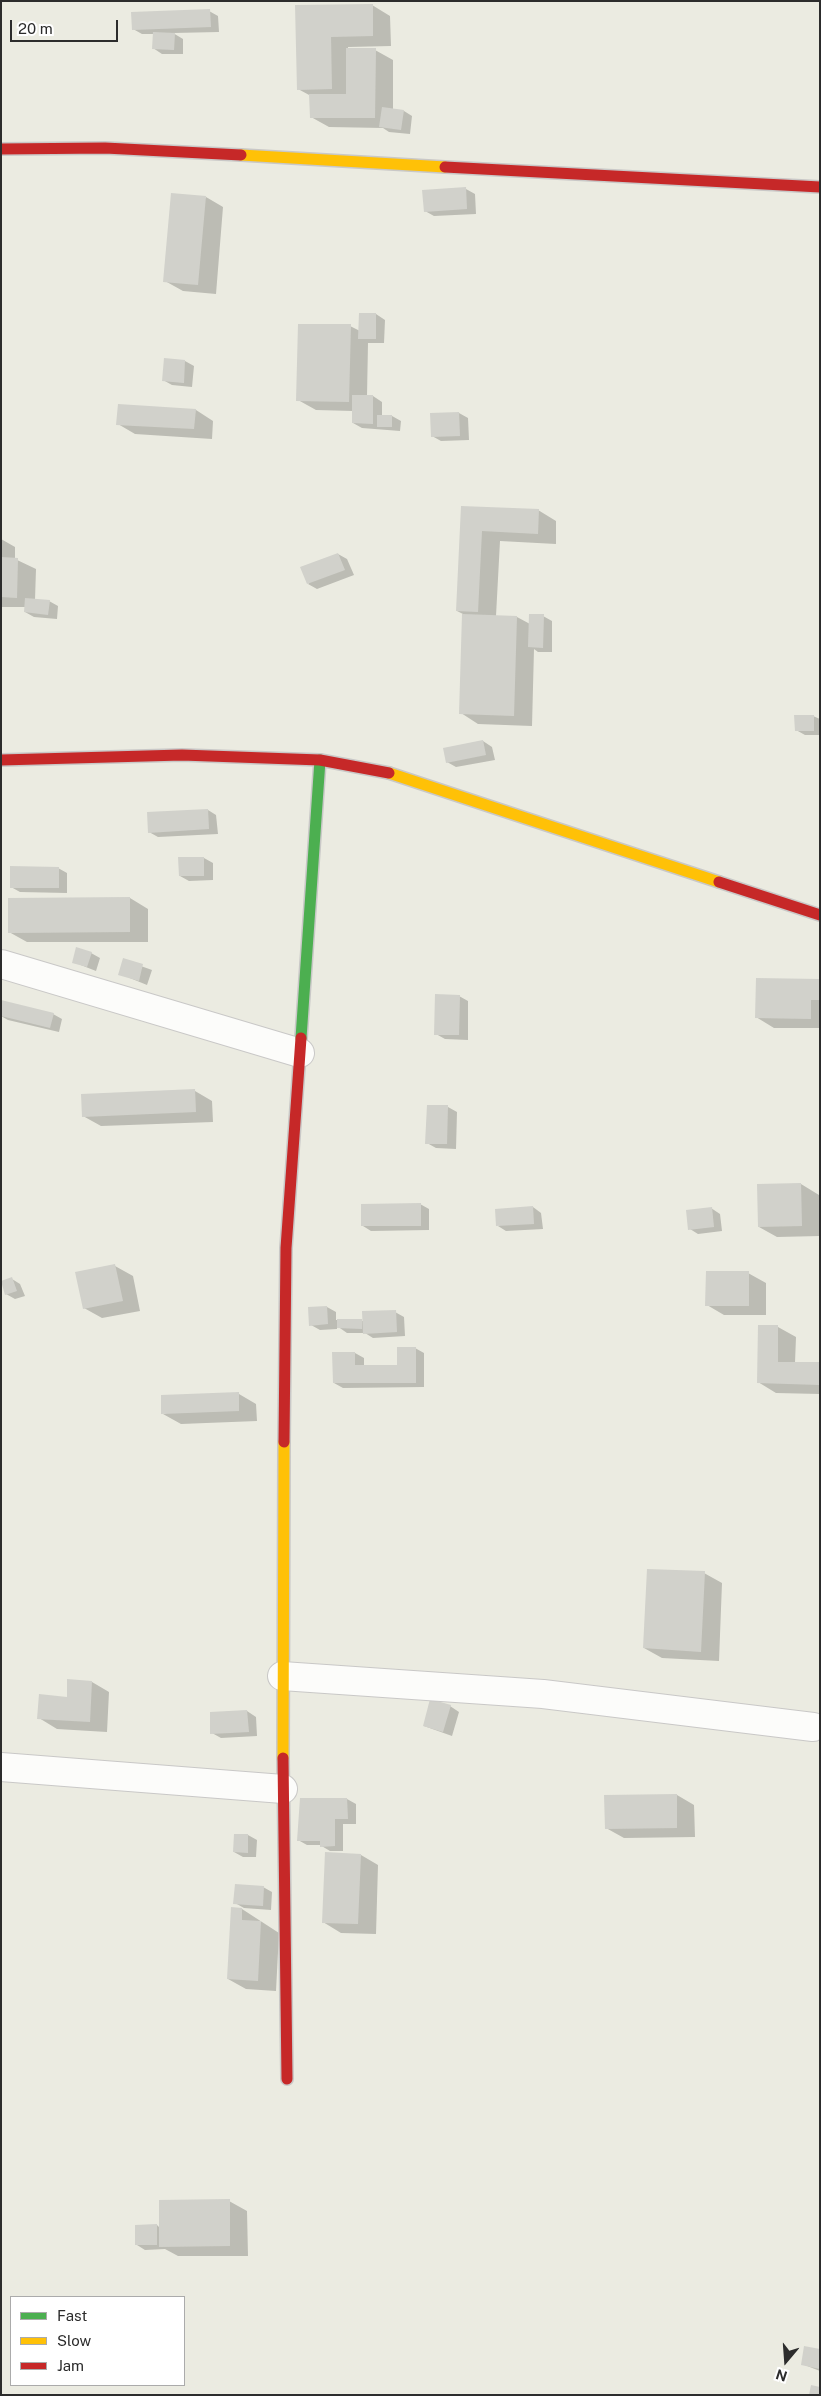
<!DOCTYPE html>
<style>
body{margin:0}
#map{position:relative;width:821px;height:2396px;overflow:hidden;background:#ebebe1;font-family:"Public Sans",sans-serif}
canvas{display:block}
.frame{position:absolute;inset:0;border:2px solid #2c2c2c;pointer-events:none}
.legend{position:absolute;left:10px;top:2296px;width:175px;height:90px;box-sizing:border-box;background:#fff;border:1px solid #ababab;margin:0;padding:6px 9px;list-style:none;font-size:15px;color:#2c2c2c}
.legend li{display:flex;align-items:center;gap:10px;height:25px}
.legend b{width:25px;border:1px solid #ababab}
.north{position:absolute;left:761px;top:2336px;width:50px;height:50px;-webkit-text-stroke:4px #fff;paint-order:stroke;rotate:198deg;font-size:14px;font-weight:700;line-height:20px;text-align:center;color:#2c2c2c}
.north::after{content:'';display:block;margin:auto;width:18px;height:22px;background:#2c2c2c;clip-path:polygon(50% 0,100% 100%,50% 72%,0 100%)}
.scale{position:absolute;left:10px;top:20px;width:108px;height:22px;box-sizing:border-box;border:2px solid #2c2c2c;border-top:0;padding-left:6px;font-size:15px;line-height:18px;white-space:nowrap;color:#2c2c2c;-webkit-text-stroke:4px #fff;paint-order:stroke}
</style>
<div id="map">
<canvas width="821" height="2396"></canvas>
<div class="frame"></div>
<ul class="legend">
<li><b style="height:6px;background:#4caf50"></b>Fast</li>
<li><b style="height:6px;background:#ffc107"></b>Slow</li>
<li><b style="height:6px;background:#c62828"></b>Jam</li>
</ul>
<div class="north">N</div>
<div class="scale">20 m</div>
</div>
<script>
const c = document.querySelector('canvas').getContext('2d');
c.lineJoin = 'round';
function fill(path, color) { c.fillStyle = color; c.fill(path, 'evenodd'); }
const shape = rows => new Path2D(rows.map(r => 'M' + r).join(''));
function trace(path, color, width, dash) { c.strokeStyle = color; c.lineWidth = width; c.lineCap = dash ? 'butt' : 'round'; c.setLineDash(dash || []); c.stroke(path); }
fill(shape([
 [372,5,390,16,391,46,348,47,348,49,375,50,393,60,393,109,404,111,412,116,410,134,389,132,383,128,329,127,311,117,311,96,298,89,297,6],
 [209,11,218,16,219,32,173,33,183,39,183,54,162,54,153,48,154,34,142,34,133,29],
 [466,189,475,194,476,214,434,216,425,211],
 [206,197,223,207,216,294,183,291,165,281],
 [376,314,385,320,384,343,368,343,367,396,373,396,382,402,382,416,392,416,401,421,400,431,362,428,353,423,353,411,316,410,298,400,350,326,360,331],
 [185,361,194,366,192,387,172,385,163,380],
 [196,410,213,421,212,439,135,434,118,424],
 [459,413,468,418,469,440,441,441,432,436],
 [462,507,538,510,556,521,556,544,500,541,496,616,517,617,530,624,543,616,552,621,552,652,538,652,534,649,532,726,478,724,461,713,463,614,457,611],
 [1,539,15,547,15,559,36,569,35,600,49,601,58,606,57,619,34,617,25,612,26,607,1,607],
 [338,554,347,559,354,575,317,589,308,584],
 [813,716,820,719,820,735,805,735,796,730],
 [483,741,492,747,495,760,456,767,447,762],
 [208,810,216,815,218,834,158,837,149,832],
 [204,858,213,863,213,880,189,881,180,876],
 [58,868,67,873,67,893,20,892,11,887],
 [130,898,148,909,148,942,27,942,9,932],
 [91,953,100,958,96,971,73,962],
 [124,960,152,970,147,985,120,974],
 [820,980,820,1028,774,1028,756,1017],
 [459,996,468,1001,468,1040,445,1039,436,1034],
 [53,1014,62,1019,59,1032,8,1020,1,1016],
 [195,1091,212,1101,213,1122,101,1126,83,1116],
 [448,1107,457,1112,456,1149,436,1148,427,1143],
 [801,1184,819,1195,820,1236,777,1237,759,1227,758,1185],
 [420,1204,429,1209,429,1230,371,1231,363,1226],
 [533,1207,541,1213,543,1229,506,1231,498,1226],
 [711,1208,720,1214,722,1231,698,1234,690,1229],
 [115,1266,133,1276,140,1311,102,1318,84,1308],
 [748,1273,766,1283,766,1315,724,1315,707,1305],
 [12,1279,20,1284,25,1296,15,1299,6,1294],
 [327,1307,336,1312,336,1320,364,1321,395,1312,404,1317,405,1336,373,1338,365,1333,347,1333,337,1326,337,1329,320,1330,311,1325],
 [778,1327,796,1337,795,1363,820,1364,820,1394,776,1393,758,1382],
 [415,1348,424,1353,424,1387,343,1388,334,1383,333,1353,355,1353,364,1358,364,1366,398,1366],
 [239,1394,256,1404,257,1421,181,1424,163,1414],
 [704,1573,722,1583,719,1661,662,1658,644,1648],
 [92,1682,109,1692,107,1732,57,1729,39,1718],
 [450,1706,459,1712,452,1736,424,1726],
 [247,1711,256,1717,257,1736,221,1738,212,1733,211,1713],
 [677,1795,694,1805,695,1837,624,1838,606,1828],
 [347,1799,356,1804,356,1824,343,1824,343,1851,330,1851,320,1845,307,1845,298,1840],
 [248,1835,257,1840,256,1857,243,1857,234,1852],
 [361,1855,378,1865,376,1934,341,1933,323,1922],
 [263,1887,272,1892,271,1910,244,1908,235,1903],
 [232,1909,242,1909,279,1933,276,1991,246,1989,228,1979],
 [229,2201,247,2211,248,2256,178,2256,165,2249,145,2250,137,2245,157,2225,160,2228],
 [820,2350,820,2371,802,2364]
]), '#0003');
fill(shape([
 [373,4,373,36,331,37,332,89,297,90,295,5],
 [210,9,211,27,132,30,131,12],
 [153,32,175,33,174,50,152,49],
 [346,48,376,48,375,118,310,118,309,94,346,94],
 [382,107,404,110,401,130,379,127],
 [466,187,467,209,424,212,422,190],
 [171,193,206,196,198,285,163,282],
 [359,313,376,313,376,339,358,339],
 [298,324,351,324,349,402,296,401],
 [164,358,185,360,184,383,162,381],
 [352,395,373,395,373,424,352,423],
 [118,404,196,409,194,429,116,425],
 [459,412,460,436,431,437,430,413],
 [377,415,392,415,392,427,377,427],
 [461,506,539,509,538,534,482,531,478,612,456,611],
 [338,553,345,570,307,584,300,567],
 [1,557,18,558,17,598,1,597],
 [25,598,50,600,48,615,24,612],
 [462,614,517,616,514,716,459,714],
 [529,614,544,614,543,648,528,647],
 [794,715,814,715,814,731,795,731],
 [483,740,486,755,446,763,443,748],
 [208,809,209,829,148,833,147,812],
 [178,857,204,857,204,876,179,876],
 [10,866,59,867,59,888,10,888],
 [130,897,130,932,8,933,8,898],
 [76,947,92,952,87,967,72,963],
 [123,958,143,964,139,981,118,975],
 [756,978,820,979,820,1000,811,1000,811,1019,755,1018],
 [435,994,460,995,459,1035,434,1035],
 [1,1000,54,1013,50,1028,1,1016],
 [195,1089,196,1112,82,1117,81,1094],
 [427,1105,448,1105,447,1144,425,1144],
 [801,1183,802,1226,758,1227,757,1184],
 [421,1203,421,1226,361,1226,361,1204],
 [533,1206,534,1224,496,1226,495,1209],
 [712,1207,714,1227,688,1230,686,1210],
 [115,1264,123,1301,83,1309,75,1272],
 [706,1271,749,1271,749,1306,705,1306],
 [12,1277,17,1291,5,1295,1,1281],
 [327,1306,328,1324,309,1326,308,1307],
 [396,1310,397,1332,363,1334,362,1311],
 [337,1319,362,1319,362,1329,337,1328],
 [758,1325,778,1325,778,1362,820,1362,820,1385,757,1383],
 [397,1347,416,1347,416,1383,333,1383,332,1352,355,1352,355,1365,397,1365],
 [239,1392,239,1411,161,1414,161,1395],
 [647,1569,705,1571,701,1652,643,1648],
 [67,1679,92,1681,90,1722,37,1719,39,1694,67,1697],
 [430,1699,451,1705,443,1732,423,1726],
 [247,1710,249,1732,210,1734,210,1712],
 [677,1794,677,1828,605,1829,604,1795],
 [300,1798,347,1798,348,1819,335,1819,335,1846,320,1847,320,1841,297,1841],
 [234,1834,248,1834,248,1853,233,1852],
 [325,1852,361,1854,358,1924,322,1923],
 [235,1884,264,1886,263,1906,233,1904],
 [231,1907,242,1908,242,1920,261,1921,258,1981,227,1979],
 [230,2199,230,2246,159,2247,159,2200],
 [157,2224,157,2245,135,2245,135,2225],
 [804,2346,820,2349,820,2369,801,2365],
 [811,2385,820,2387,820,2395,809,2395]
]), '#d1d1cb');
const street = shape([
 [1,964,300,1053],
 [282,1676,543,1694,813,1727],
 [1,1767,283,1789]
]);
const fast = shape([
 [301,1038,320,760]
]);
const slow = shape([
 [241,155,445,167],
 [389,773,719,882],
 [283,1758,284,1442]
]);
const jam = shape([
 [1,149,105,148,241,155],
 [445,167,820,187],
 [1,760,182,755,320,760,389,773],
 [719,882,820,915],
 [284,1442,286,1248,301,1038],
 [283,1758,287,2079]
]);
trace(street, '#c9c8c7', 30);
trace(fast, '#c9c8c7', 14);
trace(slow, '#c9c8c7', 14);
trace(jam, '#c9c8c7', 14);
trace(street, '#fcfcfa', 28);
trace(fast, '#4caf50', 11);
trace(slow, '#ffc107', 11);
trace(jam, '#c62828', 11);
</script>
